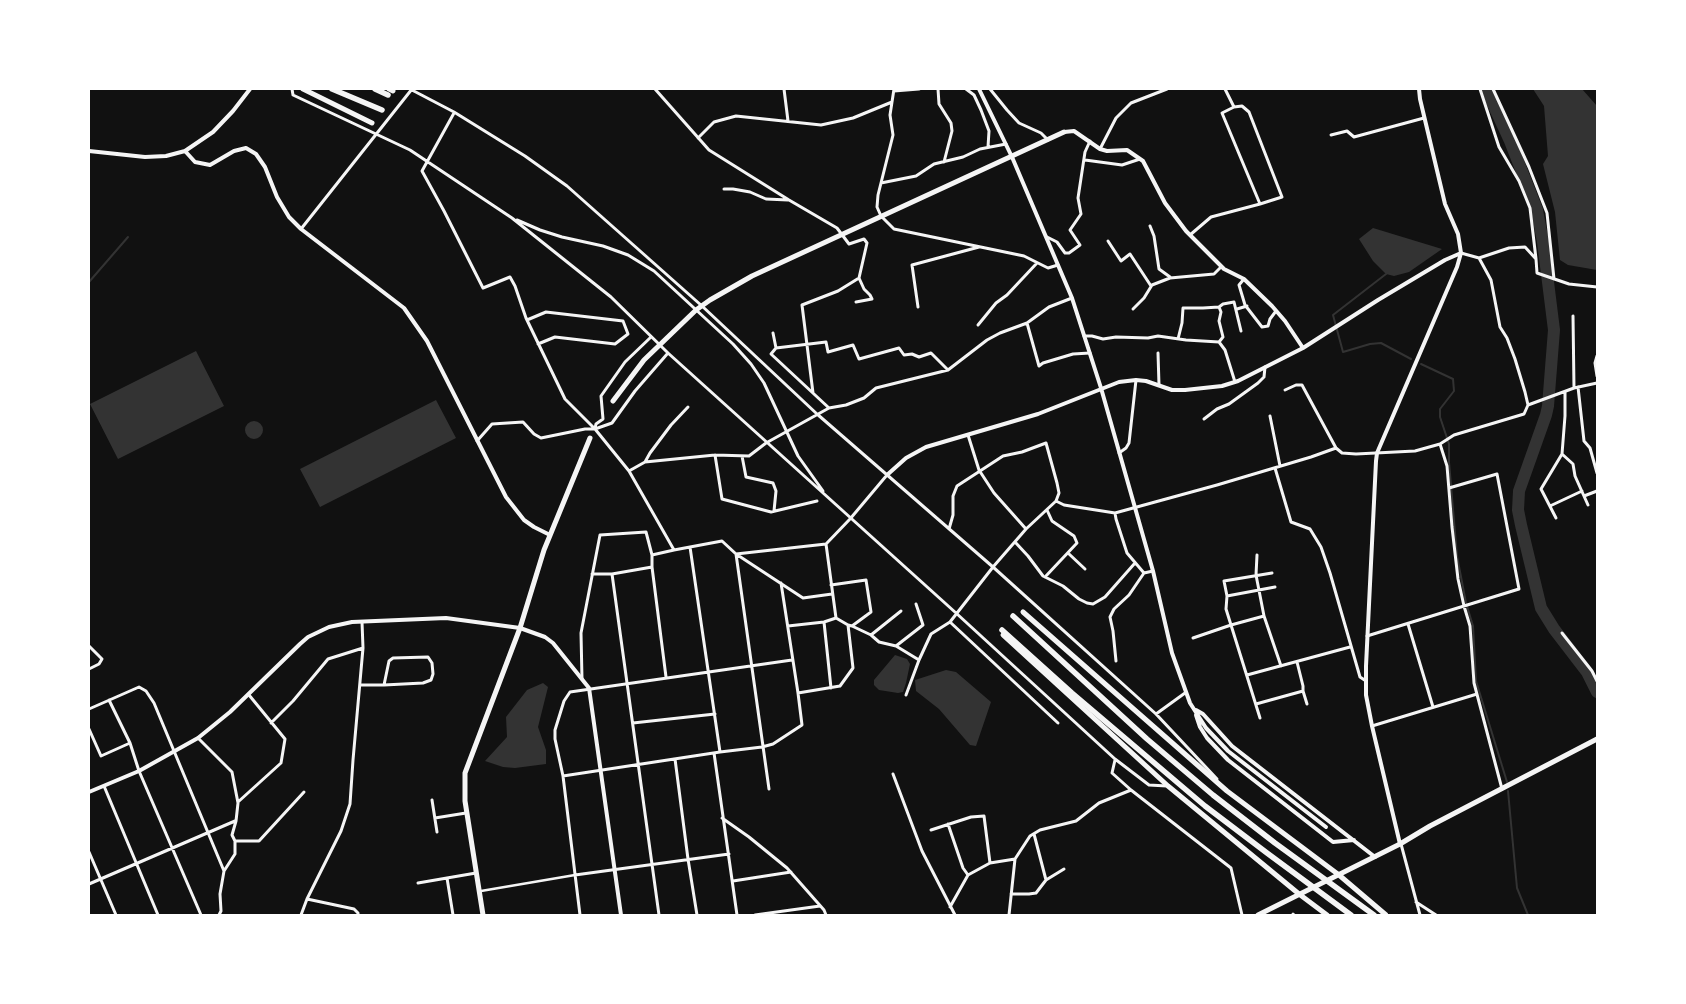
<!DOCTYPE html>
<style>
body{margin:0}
#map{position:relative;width:1686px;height:1004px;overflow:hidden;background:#111;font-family:"DejaVu Sans",sans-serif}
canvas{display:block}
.frame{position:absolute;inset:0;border:90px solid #fff;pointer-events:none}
</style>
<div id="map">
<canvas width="1686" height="1004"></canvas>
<div class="frame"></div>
</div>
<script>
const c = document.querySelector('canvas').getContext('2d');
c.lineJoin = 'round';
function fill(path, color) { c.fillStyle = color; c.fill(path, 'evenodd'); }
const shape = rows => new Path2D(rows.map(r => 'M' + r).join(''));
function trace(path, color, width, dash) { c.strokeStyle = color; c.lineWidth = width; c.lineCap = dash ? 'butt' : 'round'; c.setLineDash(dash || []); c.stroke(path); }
fill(shape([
 [1533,89,1582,89,1597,106,1597,270,1568,265,1560,260,1555,212,1543,164,1548,156,1544,106],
 [1373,228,1442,249,1409,272,1394,276,1386,274,1373,261,1359,239],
 [196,351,224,406,118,459,90,404],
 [436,400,456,438,320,507,300,469],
 '245 430a9 9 0 1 1 18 0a9 9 0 1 1-18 0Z',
 [895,655,907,659,910,664,906,683,903,692,898,693,879,690,874,685,874,680],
 [946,670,956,672,991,702,976,746,970,745,939,709,916,691,915,680],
 [543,683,548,687,538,727,546,750,546,764,515,768,503,767,485,761,507,737,506,717,527,690]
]), '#333');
trace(shape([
 [1386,274,1333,315,1343,352,1370,344,1381,343,1411,359],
 [89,282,128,237],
 [1421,364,1453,379,1454,391,1440,409,1440,417,1449,444,1449,462,1457,556,1466,603,1473,626,1476,681,1507,782],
 [1508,791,1517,888,1528,915]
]), '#333', 2);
trace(shape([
 [1486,89,1510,141,1537,210,1543,242,1554,330,1548,406,1546,415,1519,491,1518,510,1521,525,1541,608,1554,629,1587,672,1597,692]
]), '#333', 12);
trace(shape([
 [481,891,575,875]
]), '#f5f5f5', 2.5);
trace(shape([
 [292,89,293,95,410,150,512,218,611,297,668,353,956,613,1115,759,1149,785,1167,786],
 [410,89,454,112,525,156,567,186,702,306,817,414,993,567,1156,714,1217,779],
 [655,89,709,150,789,200,837,228,849,244,864,239,867,243,859,278,838,291,802,305,813,393],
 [784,89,788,121],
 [894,89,890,115,893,135,878,195,877,207,881,216,894,229,1024,256,1048,268,1058,265],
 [938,89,939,104,951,123,952,131,944,162],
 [966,89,974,95,981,110,989,131,988,147],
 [990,89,1007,110,1019,123,1041,133,1048,140],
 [1225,89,1234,107],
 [1480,89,1499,147,1519,181,1530,208,1536,259],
 [1493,89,1529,167,1547,213,1554,279],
 [894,91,919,89],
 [454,113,422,171,444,211,483,288,510,277,515,286,526,318,565,399,595,429,585,429,541,438,534,434,523,422,492,424,477,441],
 [1331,135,1347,131,1354,137,1424,118],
 [698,138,714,122,736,116,821,125,853,118,892,102],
 [1100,149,1116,118,1131,103,1167,89],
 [1085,160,1122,165,1140,159],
 [881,183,916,176,934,164,963,157,980,149,1006,144],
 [724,189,733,189,750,192,766,199,788,200],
 [517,220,540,230,562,237,603,246,628,255,654,271,733,344,751,364,764,383,798,456,823,491],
 [1150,226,1154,236,1159,269,1170,277],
 [301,229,412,89],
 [1190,235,1211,217,1260,204,1282,197,1249,112,1242,106,1234,107,1222,113,1260,204],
 [1047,237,1057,242,1065,253,1069,253,1080,245,1070,230,1081,214,1078,198,1085,152,1090,141],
 [1108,241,1121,261,1130,254,1151,286],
 [1461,253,1479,258,1509,248,1525,247,1536,259,1537,273,1569,284,1597,287],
 [1244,279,1239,285,1245,305,1262,327,1268,326,1270,319,1276,311],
 [856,302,872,299,870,295,864,289,859,278],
 [918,307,912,265,979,247],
 [1219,307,1223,304,1234,302,1241,331],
 [1133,309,1144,298,1152,285,1170,278,1214,274,1221,267],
 [1237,309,1247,306],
 [1573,316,1574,388],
 [527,320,546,312,623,321,628,334,615,344,555,337,538,344],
 [1027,323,1039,366,1043,363,1073,354,1090,353],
 [978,325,996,303,1007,295,1037,263],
 [773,333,776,348,771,354,829,408],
 [1084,336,1092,336,1103,339,1116,337,1148,338,1158,336,1186,340,1219,342,1225,350,1235,382],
 [1178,339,1182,323,1183,308,1203,308,1219,307,1221,312,1219,321,1223,337,1219,342],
 [776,348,826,342,828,352,853,345,859,359,899,348,904,355,912,354,919,357,931,353,948,370],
 [1158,353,1159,385],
 [1597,356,1595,363,1597,376],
 [1578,387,1584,441,1590,448,1597,473],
 [1285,390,1296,385,1302,385,1336,448],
 [1565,392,1565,416,1562,454,1573,464,1575,476,1588,505],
 [1528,405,1574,388,1597,383],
 [1270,416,1280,466],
 [1204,419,1217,409,1229,404,1258,383,1264,377,1265,367],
 [595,428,596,424,603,419,601,396,625,362,651,337],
 [595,429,629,471,674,550,722,541,736,554,826,544,850,519,887,475],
 [595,429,612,423,635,391,668,353],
 [968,435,979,470,994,493,1026,529],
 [1440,444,1447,466,1452,527,1458,579,1464,606,1470,626,1474,683,1502,789],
 [1119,453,1126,448,1129,443,1136,380],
 [715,455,722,499,771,512,817,501],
 [742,456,746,477,773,483,776,491,774,511],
 [645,462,650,453,671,425,688,407],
 [1275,468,1291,522,1310,529,1321,547,1330,573,1360,677,1366,681],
 [629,471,645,462,715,455,749,456,766,443,829,408,846,405,864,398,876,388,948,370,987,340,1000,333,1027,323,1049,307,1072,298],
 [1584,496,1597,491],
 [1056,501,1064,505,1115,513,1217,485,1311,457,1336,448,1342,453,1356,454,1415,451,1440,444,1454,435,1524,414,1528,405,1525,392,1515,359,1507,338,1500,327,1491,280,1479,258],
 [1550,506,1582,491],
 [1115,513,1116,519,1127,553,1144,573,1153,571],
 [1556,518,1541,489,1562,454],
 [1015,542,1028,556,1043,576,1063,586,1079,599,1087,603,1093,604,1105,597,1135,563],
 [690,547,720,752],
 [1068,553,1085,569],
 [736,554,769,789],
 [736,554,803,598,832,594],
 [1257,555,1256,575,1264,616,1281,666],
 [652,567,666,677],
 [592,574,612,574],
 [1045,577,1077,543,1074,536,1052,521,1047,510],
 [781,583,798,693],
 [831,585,866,580,871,612,852,626],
 [1227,596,1275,587],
 [824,622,831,688],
 [950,622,1058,723],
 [1408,624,1433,707],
 [848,625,852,626,871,635,879,642,896,646,919,660],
 [788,626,824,622,836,618],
 [1562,633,1592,671,1597,681],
 [871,635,901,611],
 [1367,636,1519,589,1497,474,1449,488],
 [1193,638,1231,625,1264,616],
 [89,646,102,659,99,664,89,669],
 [896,646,923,625,916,604],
 [1116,661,1113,631,1110,617,1114,609,1129,595,1144,573],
 [1297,662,1303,686,1303,691,1307,704],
 [1247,675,1350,647],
 [582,679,581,633,600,535,646,532,652,555],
 [360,685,384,685,423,683,431,680,433,674,432,663,428,657,393,658,389,661,384,685],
 [906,695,919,660,931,634,950,622,993,567,1026,529,1056,501,1059,493,1057,483,1046,443,1022,452,1003,456,957,486,953,496,953,515,949,529],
 [109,700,130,743,139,771,201,915],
 [1256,704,1303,691],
 [89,709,139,687,146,691,154,703,224,871],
 [1156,714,1185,693],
 [1260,718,1226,609,1227,596,1224,581,1272,573],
 [271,723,293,701,328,659,363,648],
 [633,723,715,714],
 [1372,726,1477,694],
 [89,729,101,756,130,743],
 [198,738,232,772,238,803,236,821,232,835,235,841,235,854,224,871,220,894,221,911,219,915],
 [714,753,737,915],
 [675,759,688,859,697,915],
 [1115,760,1112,773,1131,790,1231,868,1242,915],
 [893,774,922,851,955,915],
 [563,776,720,752,762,747,773,744,802,725,798,693,840,686,853,668,848,625,836,618,826,544],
 [104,786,158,915],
 [432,800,437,832],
 [238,802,281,763,285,739,249,695],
 [435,818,466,813],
 [722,818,749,837,787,868,824,910,826,915],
 [948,824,963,868,968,875],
 [931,830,971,817,984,816,990,863],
 [1034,834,1046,880],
 [235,841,259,841,304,792],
 [1401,844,1420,915],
 [89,852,116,915],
 [575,875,729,854],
 [447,878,453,915],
 [733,881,791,872],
 [418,883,476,873],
 [89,884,235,821],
 [1011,894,1029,894,1036,893,1046,880,1064,869],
 [307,899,354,909,358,913,358,915],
 [1416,902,1436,915],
 [950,907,968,875,990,863,1015,859],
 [1293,914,1294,915],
 [301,915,307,899,341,831,350,804,353,760,363,648,362,622],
 [580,915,563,776,555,739,555,730,564,701,570,692,792,660],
 [659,915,612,574,652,567,652,555,674,550],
 [755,915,820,906],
 [1009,915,1015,859,1030,836,1040,830,1076,821,1099,803,1131,790]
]), '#f5f5f5', 3);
trace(shape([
 [979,89,1012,157,1072,298,1101,388,1153,571,1172,653,1190,703,1206,728,1228,751,1326,827],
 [89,151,145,157,166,156,185,151,213,132,233,111,250,89],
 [185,151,195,162,210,165,234,151,246,148,256,154,265,167,277,197,289,217,301,229,404,308,427,341,506,497,524,520,534,527,550,535],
 [1303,348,1378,300,1445,260,1461,253],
 [887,475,906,458,926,447,1038,414,1119,382,1136,380,1146,381,1172,390,1185,390,1222,386,1238,381,1303,348,1285,321,1272,306,1244,279,1224,269,1186,231,1165,203,1143,161,1127,150,1107,151,1100,149,1074,131,1064,132],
 [1196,710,1203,714,1232,746,1375,857],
 [1196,715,1200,727,1207,738,1228,760,1333,842,1354,840],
 [89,792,139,771,198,738,230,712,300,644,308,637,329,627,352,622,446,618,520,628,545,637,553,643,589,688,621,915],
 [1400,844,1372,726,1366,695,1366,666,1376,461,1377,453,1457,267,1461,253,1458,234,1445,204,1420,99,1419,89]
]), '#f5f5f5', 4);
trace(shape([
 [613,401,644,360,696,310,710,300,752,276,1064,132],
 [483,915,465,801,465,773,520,628,544,550,590,438]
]), '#f5f5f5', 5);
trace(shape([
 [303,89,372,123],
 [389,89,393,91],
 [1023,612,1227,791,1339,875,1386,915],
 [1003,635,1168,786,1299,894,1327,915],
 [1258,915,1400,844,1430,826,1597,739]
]), '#f5f5f5', 5);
trace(shape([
 [332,89,382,110],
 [375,89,388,95],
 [1013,616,1147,739,1213,795,1275,843,1374,915],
 [1002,630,1072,693,1205,806,1267,853,1351,915]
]), '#f5f5f5', 5.5);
</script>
